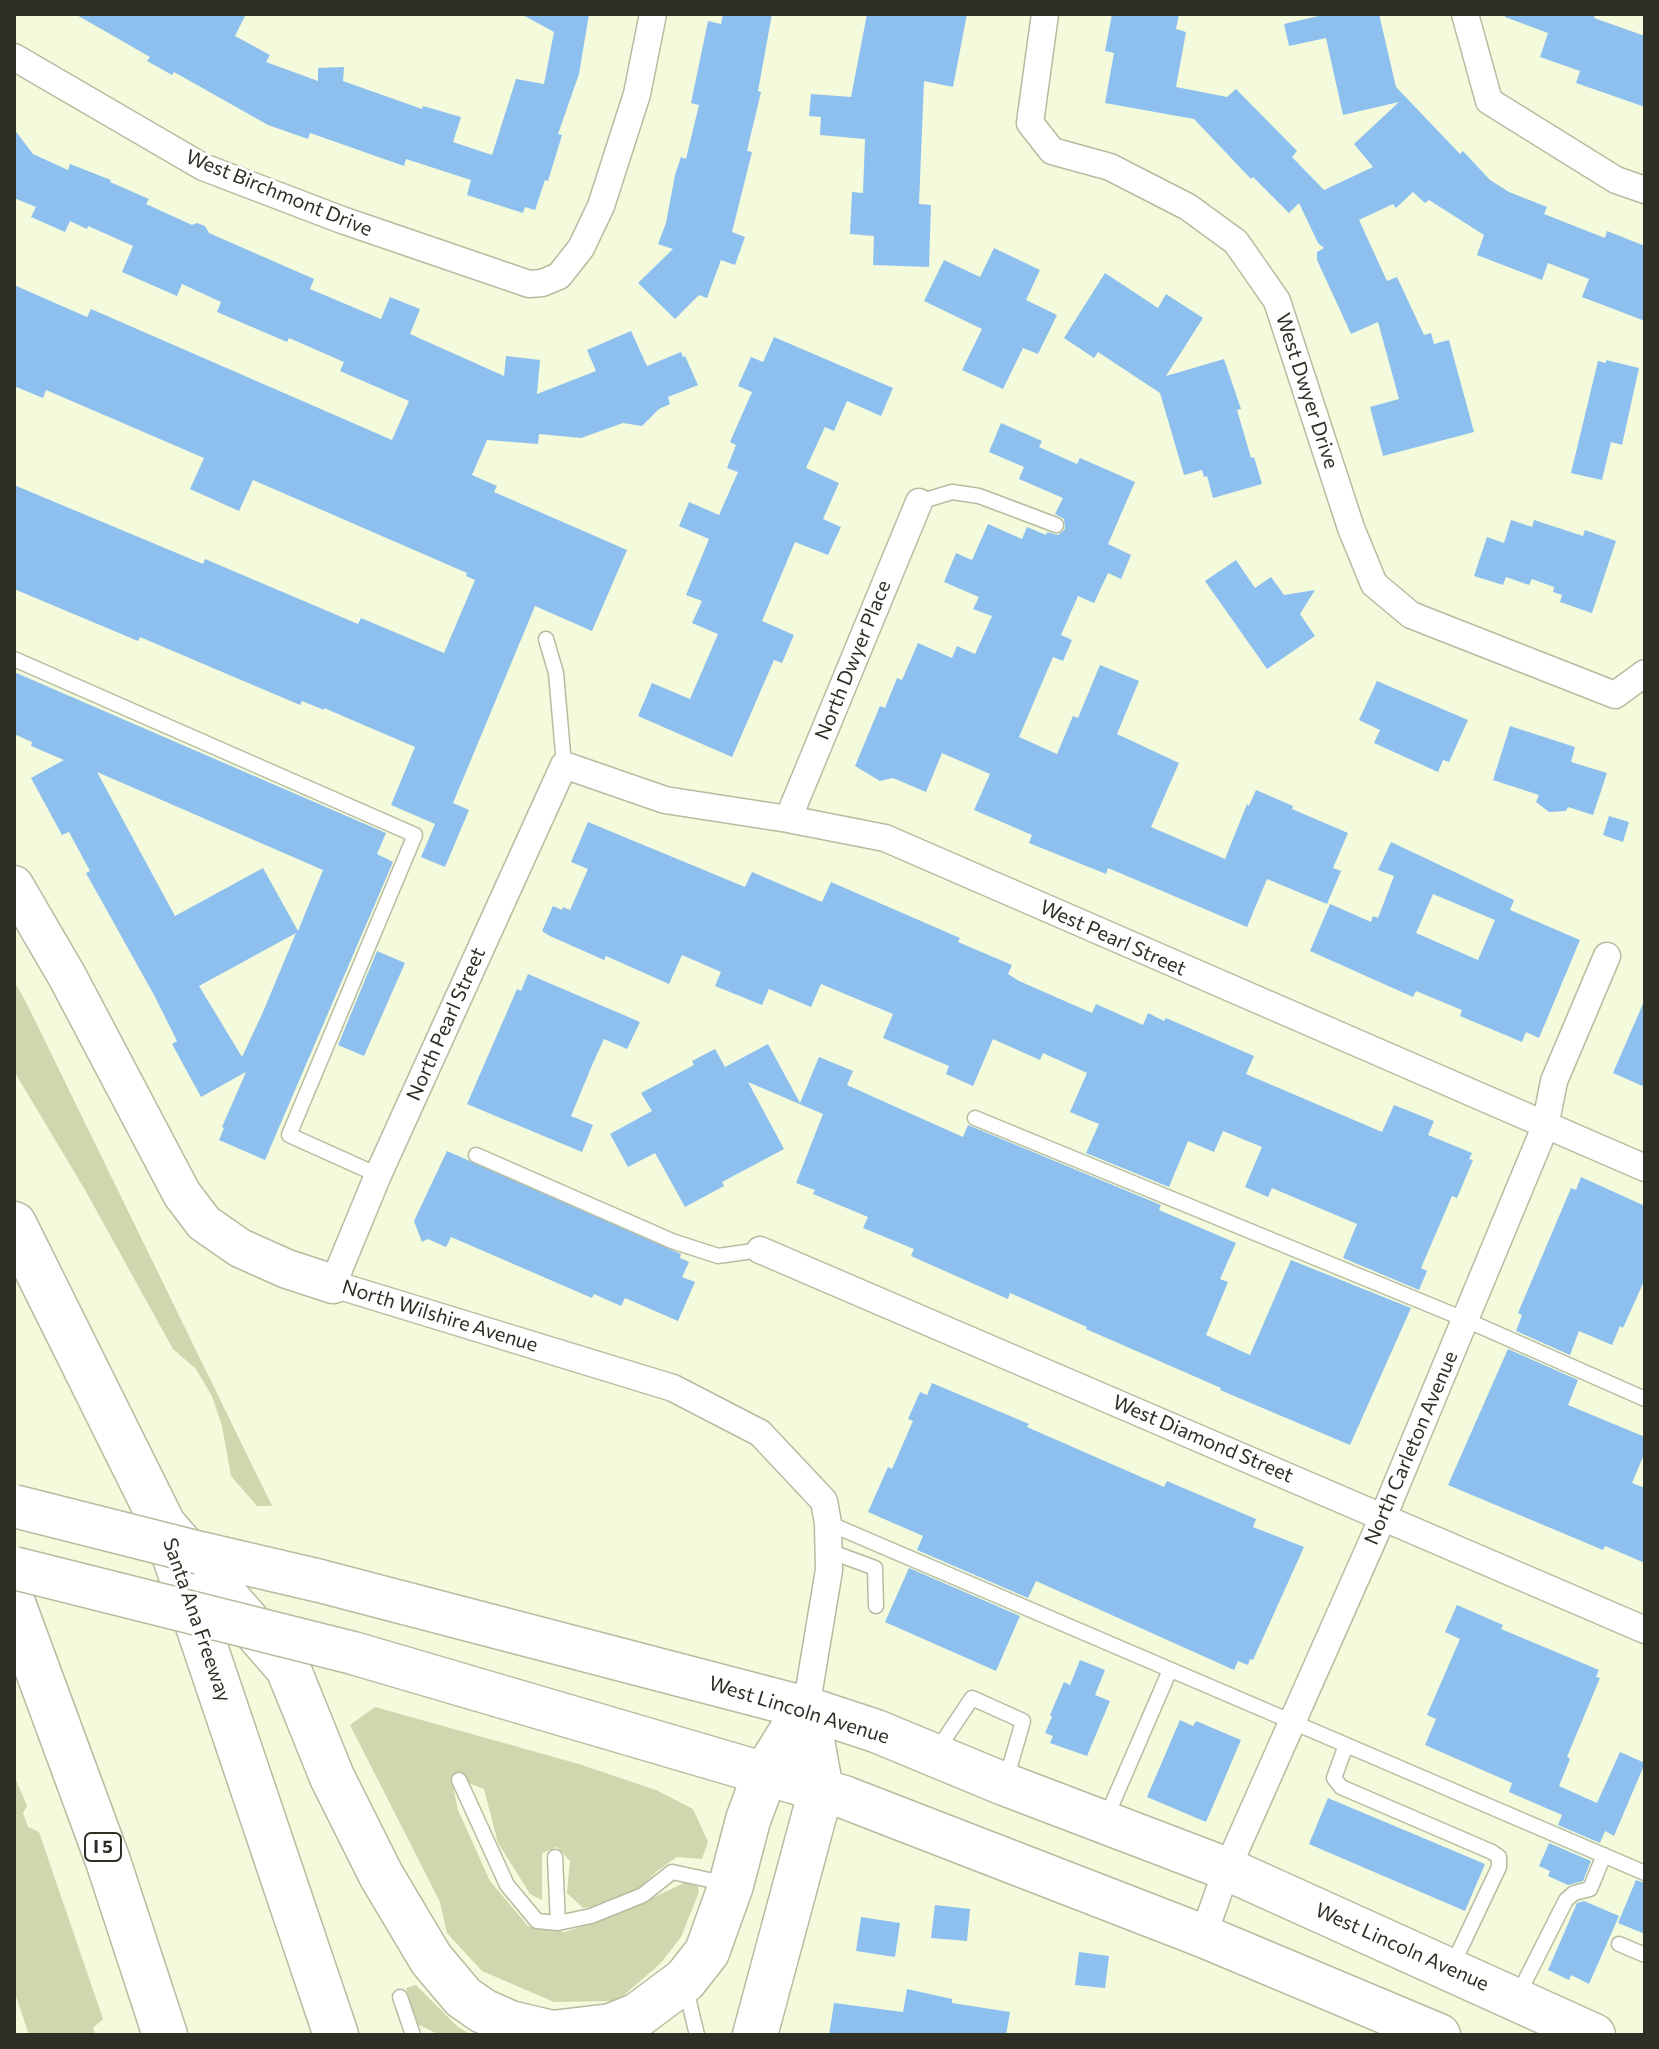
<!DOCTYPE html>
<style>
body{margin:0}
#map{position:relative;width:1659px;height:2049px;overflow:hidden;background:#f4fadc;font-family:Commissioner,sans-serif}
canvas{display:block}
.frame{position:absolute;inset:0;border:16px solid #2e3025;pointer-events:none}
</style>
<div id="map">
<canvas width="1659" height="2049"></canvas>
<div class="frame"></div>
</div>
<script>
const c = document.querySelector('canvas').getContext('2d');
c.lineJoin = 'round';
function fill(path, color) { c.fillStyle = color; c.fill(path, 'evenodd'); }
const shape = rows => new Path2D(rows.map(r => 'M' + r).join(''));
function trace(path, color, width, dash) { c.strokeStyle = color; c.lineWidth = width; c.lineCap = dash ? 'butt' : 'round'; c.setLineDash(dash || []); c.stroke(path); }
function label(font, color, halo, rows, align = 'center') {
  c.font = font + ' Commissioner,sans-serif'; c.lineWidth = 6; c.setLineDash([]); c.textBaseline = 'middle'; c.strokeStyle = halo; c.fillStyle = color; for (const [text, x, y, turn = 0] of rows) {
    c.save(); c.translate(x, y); c.rotate((+turn || 0) * Math.PI / 180); c.textAlign = isNaN(turn) ? turn : align; if (halo) c.strokeText(text, 0, 0); c.fillText(text, 0, 0); c.restore();
  }
}
fill(shape([
 [14,981,25,1000,272,1506,257,1506,231,1476,222,1426,212,1396,196,1369,173,1349,85,1190,14,1071],
 [375,1707,579,1764,656,1790,693,1809,708,1842,702,1859,677,1857,657,1871,636,1892,612,1904,583,1908,567,1893,570,1861,557,1847,542,1853,542,1900,530,1894,498,1843,484,1789,451,1776,458,1810,490,1881,528,1926,565,1932,619,1914,684,1883,697,1883,699,1892,681,1937,660,1964,617,2001,554,2002,482,1971,447,1933,440,1902,350,1725],
 [14,1775,27,1806,23,1813,28,1827,39,1832,103,2019,93,2028,96,2035,29,2035,14,1990],
 [416,1985,458,2027,472,2035,440,2035,417,2024,406,1988]
]), '#cfd7ae');
fill(shape([
 [75,14,246,14,235,36,270,55,266,62,318,81,318,68,344,67,343,81,422,109,423,106,461,117,453,142,492,155,516,79,544,84,554,32,521,14,589,14,579,74,558,134,562,135,548,181,545,180,535,210,525,207,523,213,467,195,471,180,406,159,404,166,310,133,308,139,268,125,174,72,172,75,147,61,150,57],
 [723,14,772,14,758,91,761,92,747,151,752,152,732,232,745,237,735,265,721,260,707,298,699,295,675,319,638,283,673,249,658,244,666,223,675,175,681,157,686,159,699,105,691,103,708,21,721,24],
 [867,14,967,14,953,87,924,81,919,204,931,205,929,267,873,265,874,236,850,234,852,192,863,193,865,139,820,135,821,117,809,116,811,94,851,97],
 [1112,14,1179,14,1176,29,1186,32,1176,87,1227,97,1236,89,1297,151,1292,157,1324,190,1373,167,1354,144,1399,102,1343,115,1326,38,1289,46,1284,24,1327,14,1379,14,1396,87,1460,154,1463,151,1490,180,1509,192,1547,207,1544,214,1605,238,1607,231,1645,246,1645,321,1582,297,1589,279,1548,263,1542,280,1477,255,1484,235,1429,200,1425,203,1413,192,1396,208,1393,204,1359,220,1387,281,1397,277,1424,335,1431,333,1434,344,1449,340,1474,432,1383,456,1370,407,1399,399,1378,322,1351,334,1317,260,1317,252,1324,248,1318,243,1299,203,1289,213,1253,177,1251,179,1194,119,1105,103,1114,53,1105,51],
 [1505,14,1595,14,1594,18,1645,36,1645,107,1576,83,1580,71,1540,57,1548,33,1505,17],
 [14,129,33,154,68,170,70,164,111,180,110,182,149,199,146,204,192,225,197,223,205,226,209,233,314,279,310,289,381,319,390,297,420,309,410,334,504,376,506,356,540,360,537,394,596,371,587,350,631,331,647,366,681,352,683,357,685,356,698,385,668,397,670,404,659,409,642,426,623,423,581,438,539,434,538,444,487,440,472,475,497,486,494,492,627,550,592,631,535,606,453,803,469,810,445,867,421,857,435,824,391,805,415,747,324,708,324,710,302,701,300,705,140,637,138,641,14,589,14,485,203,564,205,559,358,624,361,618,444,653,475,580,466,576,467,573,253,480,239,511,190,489,204,458,46,390,43,398,14,386,14,285,87,317,91,309,392,440,409,401,340,371,344,362,289,338,287,342,217,312,221,302,182,284,177,296,122,272,133,246,88,226,87,229,70,221,65,232,31,217,36,207,14,198],
 [994,248,1040,270,1026,300,1057,315,1038,354,1023,348,1003,389,962,370,982,329,924,301,944,260,980,277],
 [1105,273,1158,308,1166,294,1203,318,1166,376,1224,359,1241,409,1237,410,1251,458,1254,457,1262,484,1213,498,1207,476,1204,477,1202,470,1184,475,1160,393,1098,352,1094,358,1064,338],
 [774,337,893,388,881,416,847,401,834,431,825,427,806,468,839,483,823,519,841,527,828,555,795,542,762,621,794,635,782,663,774,660,732,757,638,716,652,683,690,699,718,634,692,623,702,601,686,595,709,539,679,526,689,502,719,515,738,472,727,468,736,445,730,442,752,392,738,386,751,357,763,362],
 [1606,360,1639,368,1622,445,1611,442,1602,480,1571,473,1598,361,1606,363],
 [1001,423,1042,441,1039,447,1077,464,1080,458,1135,482,1108,544,1131,555,1121,579,1108,573,1094,603,1078,596,1061,635,1072,640,1063,661,1053,657,1019,737,1057,754,1073,716,1078,718,1100,665,1139,681,1117,734,1179,763,1151,827,1225,859,1247,804,1249,806,1256,790,1293,806,1292,809,1348,833,1333,868,1341,871,1327,904,1267,879,1247,927,1108,868,1106,874,1029,843,1032,835,974,810,990,774,942,753,926,792,893,778,880,781,855,766,880,706,885,708,897,678,902,680,918,643,952,658,957,646,975,654,992,616,973,609,979,597,944,582,956,553,972,560,988,524,1022,539,1027,527,1046,535,1047,532,1058,535,1065,529,1064,519,1055,514,1063,498,1019,479,1024,467,989,452],
 [1511,520,1532,527,1534,520,1583,536,1585,530,1616,541,1592,613,1560,602,1562,595,1553,592,1554,587,1532,579,1529,585,1506,577,1503,585,1474,576,1487,537,1504,543],
 [1236,560,1255,588,1271,577,1284,595,1315,590,1300,614,1315,636,1267,669,1205,581],
 [14,672,386,833,377,854,393,862,265,1160,219,1140,224,1128,222,1127,246,1072,201,1097,172,1044,177,1041,154,995,86,873,90,871,69,832,62,835,31,778,64,760,31,746,32,742,14,734],
 [97,772,323,870,298,931,263,868,175,916],
 [296,933,263,1012,242,1057,199,986],
 [1377,681,1468,720,1449,762,1443,760,1438,772,1374,743,1380,730,1359,720],
 [1510,726,1575,747,1571,762,1607,773,1593,815,1568,807,1566,811,1549,812,1536,802,1539,795,1493,780],
 [1609,816,1629,822,1623,842,1603,835],
 [588,822,745,887,752,872,822,902,831,882,960,938,958,942,1012,965,1008,974,1019,981,1092,1013,1096,1004,1143,1025,1148,1013,1164,1021,1166,1018,1254,1056,1246,1074,1382,1132,1394,1105,1434,1121,1428,1135,1472,1153,1469,1159,1473,1160,1457,1198,1452,1196,1421,1268,1427,1271,1419,1290,1343,1258,1357,1224,1272,1188,1268,1197,1245,1187,1262,1147,1223,1131,1214,1152,1188,1141,1169,1187,1086,1153,1099,1124,1070,1112,1087,1073,1043,1053,1040,1060,993,1039,973,1086,946,1074,949,1066,883,1038,893,1014,821,984,811,1007,769,989,762,1005,715,986,721,972,682,955,669,984,606,956,604,960,550,936,542,931,553,906,562,910,563,907,570,910,588,869,571,862],
 [1391,842,1514,900,1510,910,1580,940,1539,1038,1526,1032,1522,1042,1460,1016,1462,1010,1416,991,1413,997,1310,951,1330,904,1371,922,1373,916,1378,918,1394,876,1378,870],
 [1433,894,1495,920,1478,960,1416,933],
 [377,951,405,963,364,1056,338,1045],
 [528,974,640,1022,627,1049,604,1039,593,1063,571,1116,593,1125,582,1152,467,1104,517,989,521,991],
 [1645,999,1645,1087,1613,1073],
 [768,1044,800,1103,819,1057,853,1071,847,1085,916,1116,963,1137,968,1125,1161,1205,1159,1210,1236,1243,1220,1279,1228,1282,1206,1335,1250,1355,1291,1260,1411,1308,1350,1445,1220,1390,1221,1388,1086,1329,1087,1327,1010,1293,1008,1299,911,1256,914,1249,863,1228,868,1217,813,1194,815,1190,796,1183,823,1114,748,1082,784,1149,722,1182,724,1186,685,1207,655,1153,628,1167,610,1134,652,1111,641,1093,694,1065,692,1061,715,1049,725,1067],
 [447,1151,681,1254,680,1258,689,1262,682,1277,695,1282,678,1321,625,1298,621,1306,594,1294,592,1298,451,1237,446,1247,428,1239,422,1242,414,1221],
 [1581,1177,1645,1206,1645,1279,1623,1328,1620,1326,1612,1345,1579,1331,1570,1355,1516,1331,1522,1315,1518,1313,1571,1188,1576,1190],
 [1508,1349,1578,1380,1568,1405,1645,1437,1645,1452,1632,1483,1645,1488,1645,1563,1605,1546,1603,1550,1448,1485],
 [932,1383,1029,1424,1027,1427,1164,1487,1167,1481,1256,1519,1253,1527,1304,1547,1253,1660,1250,1659,1248,1665,1238,1661,1234,1670,1036,1581,1028,1598,917,1550,923,1536,868,1512,888,1467,892,1469,913,1421,908,1419,920,1392,927,1395],
 [909,1568,1020,1616,996,1671,885,1622],
 [1457,1605,1503,1625,1501,1629,1599,1670,1596,1677,1600,1678,1567,1757,1570,1759,1559,1786,1597,1803,1620,1752,1645,1763,1614,1836,1605,1831,1600,1843,1558,1825,1562,1815,1509,1792,1512,1783,1425,1745,1436,1719,1427,1715,1460,1639,1445,1632],
 [1080,1660,1105,1670,1095,1695,1110,1701,1087,1756,1050,1743,1053,1736,1045,1733,1052,1717,1050,1715,1064,1682,1070,1685],
 [1180,1720,1193,1726,1196,1721,1241,1740,1206,1822,1147,1797],
 [1328,1798,1485,1864,1465,1911,1309,1844],
 [1549,1843,1591,1861,1583,1881,1568,1885,1548,1876,1550,1871,1539,1866],
 [1636,1880,1645,1883,1645,1934,1618,1923],
 [1584,1901,1619,1916,1589,1984,1571,1975,1569,1980,1548,1970,1577,1903],
 [935,1905,970,1909,967,1941,931,1938],
 [861,1917,900,1923,895,1957,856,1951],
 [1079,1952,1109,1956,1105,1988,1075,1985],
 [907,1989,952,1999,952,2003,1010,2012,1006,2035,829,2035,834,2003,903,2012]
]), '#8dc0ee');
const lane = shape([
 [919,502,952,492,979,496,1056,525],
 [546,639,556,673,564,765],
 [14,659,415,835,289,1135,378,1175],
 [975,1118,1464,1319,1645,1399],
 [476,1155,672,1241,718,1256,760,1250],
 [828,1523,1645,1873],
 [829,1551,875,1568,876,1606],
 [1346,1745,1334,1778,1341,1787,1492,1852,1499,1857,1499,1867,1452,1966],
 [936,1752,972,1698,1023,1721,1006,1780],
 [459,1780,507,1885,537,1921,558,1923,591,1916,643,1895,672,1872,728,1884],
 [1106,1818,1170,1670],
 [555,1857,558,1923],
 [1619,1944,1645,1955],
 [686,1989,697,2035],
 [1518,1995,1566,1900,1574,1893,1590,1889,1604,1855],
 [400,1997,413,2035]
]);
const street = shape([
 [1045,14,1030,123,1052,151,1110,167,1188,207,1236,242,1277,301,1351,528,1374,584,1411,615,1615,695,1645,673],
 [1465,14,1489,101,1616,180,1645,190],
 [14,57,203,167,342,220,529,284,542,283,559,276,581,248,601,206,637,94,653,14],
 [788,819,919,502],
 [760,1250,1645,1630],
 [806,1708,829,1570,828,1523,824,1501,760,1433,673,1388,333,1284,378,1175,564,765,665,800,788,819,885,838,1645,1168],
 [1203,1936,1227,1869,1383,1517,1545,1127,1554,1081,1607,956]
]);
const secondary = shape([
 [14,885,67,976,182,1194,204,1223,240,1248,287,1269,333,1284]
]);
const primary = shape([
 [200,1553,320,1581,806,1708,876,1731,1004,1784,1227,1869,1594,2035],
 [353,1653,844,1797,1203,1936,1439,2035]
]);
const highway = shape([
 [14,1224,165,1528,336,2035],
 [166,1528,288,1668,332,1777,381,1875,431,1959,463,1997,483,2011,510,2023,552,2033,611,2026,638,2015,685,1980,707,1952,731,1885,748,1820,765,1774,806,1708],
 [14,1606,108,1861,165,2035],
 [755,2035,821,1790,806,1708]
]);
trace(lane, '#b6bca0', 17);
trace(street, '#b6bca0', 29);
trace(secondary, '#b6bca0', 41);
trace(primary, '#b6bca0', 45);
trace(highway, '#b6bca0', 47);
trace(lane, '#fff', 14);
trace(street, '#fff', 26);
trace(secondary, '#fff', 38);
trace(primary, '#fff', 42);
trace(highway, '#fff', 44);
const primaryBridge = shape([
 [14,1506,200,1553],
 [14,1568,353,1653]
]);
trace(primaryBridge, '#b6bca0', 45, []);
trace(primaryBridge, '#fff', 42);
for (const [x, y, w] of [
 [103,1847,36]
]) { const box = new Path2D(); box.roundRect(x - w / 2, y - 14, w, 28, 6); c.fillStyle = '#fff'; c.fill(box); trace(box, '#2e3025', 2); }
label('bold 18px', '#2e3025', null, [
 ["I 5",103,1847]
]);
label('20px', '#2e3025', '#fff', [
 ["West Birchmont Drive",279,193,22],
 ["West Dwyer Drive",1307,391,72],
 ["North Dwyer Place",853,660,-68],
 ["West Pearl Street",1113,938,24],
 ["North Pearl Street",446,1024,-66],
 ["North Wilshire Avenue",440,1316,17],
 ["West Diamond Street",1203,1439,23],
 ["North Carleton Avenue",1411,1448,-67],
 ["Santa Ana Freeway",197,1620,71],
 ["West Lincoln Avenue",799,1710,17],
 ["West Lincoln Avenue",1402,1947,24]
]);
</script>
